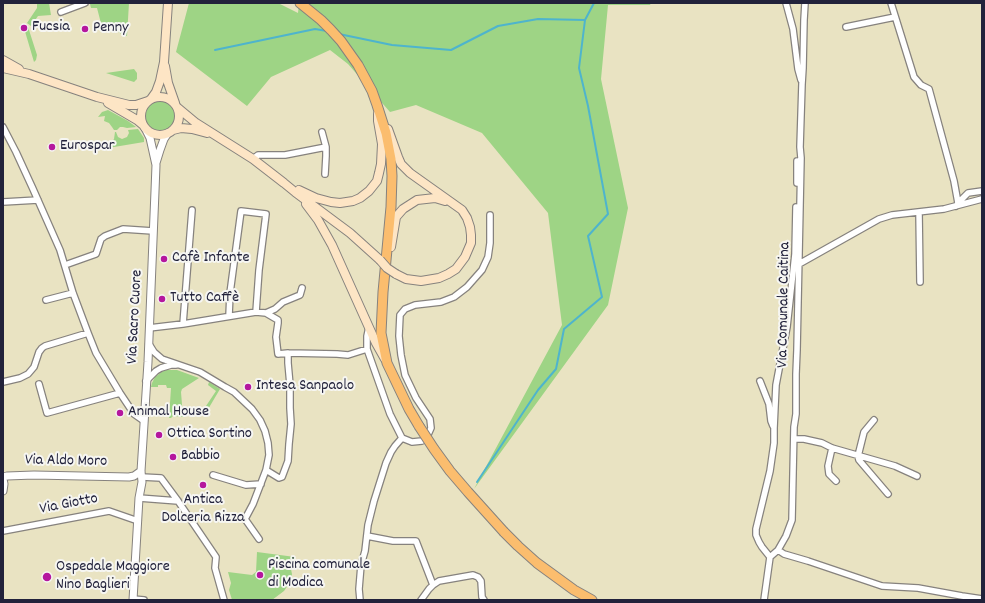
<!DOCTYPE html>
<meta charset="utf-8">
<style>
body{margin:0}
#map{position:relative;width:985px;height:603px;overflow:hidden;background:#e9e3c2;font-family:Dekko,sans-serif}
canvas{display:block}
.frame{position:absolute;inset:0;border:4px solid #22223b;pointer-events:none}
</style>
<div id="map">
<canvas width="985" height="603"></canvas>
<div class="frame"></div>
</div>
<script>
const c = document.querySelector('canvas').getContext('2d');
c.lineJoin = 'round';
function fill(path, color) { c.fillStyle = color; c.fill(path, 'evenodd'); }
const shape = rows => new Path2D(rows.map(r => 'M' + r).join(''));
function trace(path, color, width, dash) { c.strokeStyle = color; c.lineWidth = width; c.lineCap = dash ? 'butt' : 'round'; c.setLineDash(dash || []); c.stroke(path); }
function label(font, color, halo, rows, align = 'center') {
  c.font = font + ' Dekko,sans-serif'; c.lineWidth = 4; c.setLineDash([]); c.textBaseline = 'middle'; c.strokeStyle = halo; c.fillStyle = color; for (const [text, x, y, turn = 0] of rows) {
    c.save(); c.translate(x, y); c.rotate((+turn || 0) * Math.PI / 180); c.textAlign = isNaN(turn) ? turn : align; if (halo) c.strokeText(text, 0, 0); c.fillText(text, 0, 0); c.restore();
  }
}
fill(shape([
 [37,3,49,3,51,15,38,16,31,26,27,23,37,8],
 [93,3,129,3,127,36,123,35,117,31,103,31,97,8,91,8,90,4],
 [189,3,278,3,298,13,299,3,651,3,650,5,608,5,601,79,628,208,608,305,474,489,562,325,548,213,482,133,416,105,390,112,348,64,330,50,271,77,247,106,176,52],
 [26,25,29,28,29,30,37,55,36,60,34,62,24,28],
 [134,69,137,73,137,79,134,82,106,73],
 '145 116a15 15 0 1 1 30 0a15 15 0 1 1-30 0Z',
 [108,110,128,121,136,127,127,128,123,127,120,127,117,130,114,130,112,127,109,123,104,121,105,116,98,117,102,112],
 [138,129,144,138,144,142,108,148,114,139,115,132,116,132,118,137,122,139,127,137,129,133,128,130],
 [166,370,177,370,199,378,182,389,181,392,183,417,173,416,171,418,169,418,171,388,167,388,166,385,158,385,158,387,151,387,152,383,155,377,163,371],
 [209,382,220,389,207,411,204,409,216,391,208,385],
 [257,552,295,557,291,569,292,574,291,581,284,591,272,600,232,600,229,590,231,583,228,572,252,575,256,572]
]), '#9ed485');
trace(shape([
 [339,34,392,45,451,50,498,26,538,19,585,20],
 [215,50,315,29,327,31],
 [477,482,538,390,556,369,564,329,602,297,588,236,608,214,588,106,579,68,585,20,594,3]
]), '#4eb4cd', 2);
const minor = shape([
 [786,3,793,29,798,69,801,80],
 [891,3,914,77,921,85,929,89,954,181,958,203,956,206],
 [61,12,85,3],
 [846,27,895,17],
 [3,127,16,152,33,189,60,250,73,293,88,333,96,353,120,393,134,414,144,421],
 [322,132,326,147,326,156,325,174],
 [253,159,258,155,285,155,326,147],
 [797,183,797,161],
 [3,202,38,200],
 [958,203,968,193,982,191],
 [919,212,920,282],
 [799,264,879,219,892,215,944,209,982,199],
 [65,265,96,254,101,239,105,236,123,229,153,231],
 [46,300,73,293],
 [266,313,275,309,283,302,300,295,302,288],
 [229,316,230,293,241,211,266,214,259,270,256,312],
 [183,324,192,210],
 [369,327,367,336,367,349,390,414,402,438,412,442,422,441,427,437,431,428,430,419,416,398,405,375,401,355,399,336,400,315,405,309,415,305,441,302,454,297,467,287,482,270,488,257,490,243,490,215],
 [149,328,183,324,256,312,266,313,278,320,278,323,276,337,278,354,288,353,288,363,290,385,290,408,291,424,289,444,288,461,282,477,279,478,266,470],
 [149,344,154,352,162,359,200,372,225,387,234,392,252,409,260,420,265,431,268,443,269,455,266,470,253,504,245,519,259,539],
 [288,353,337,354,348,355,367,349],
 [146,381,156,371,161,368,171,365,176,365],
 [760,381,769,404,771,421,773,426],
 [3,382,20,378,28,374,34,367,39,352,42,348,45,346,88,333],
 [39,384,47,413,120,393],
 [874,420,864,432,858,456,859,460,888,494],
 [794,439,804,439,822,443,832,448,895,466,917,476],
 [832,448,828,466,829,474,836,481],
 [213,475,246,485,261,484],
 [142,477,161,478,178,501,216,557,215,568,224,600],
 [139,498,178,501],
 [3,531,109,511,138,521],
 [367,536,393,541,416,541,433,585],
 [778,550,784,554,808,561,882,586,918,588,962,596,982,599],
 [770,557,762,547,759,542,756,535,756,529,770,471,774,443,774,428,776,385,787,327,795,254,796,207],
 [133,599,144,600],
 [360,600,359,589,361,565,365,551,368,525,374,501,386,463,391,452,395,446,402,438],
 [421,600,429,589,433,585,439,581,473,575,478,577,481,581,482,597,484,600],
 [764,600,770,557,778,550,786,536,792,520,794,427,796,414,796,374,797,350,801,158,800,147,802,84,803,68,804,20,805,3]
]);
const tertiary = shape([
 [156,163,160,150,164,139,168,133],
 [3,477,7,476,34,475,129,477,134,476,141,471],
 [3,479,4,484,3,491],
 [133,600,139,498,142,482,141,471,148,362,155,191,156,165,150,138,145,128]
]);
const secondary = shape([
 [3,60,19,69],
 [165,66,168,83,175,103],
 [3,68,29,74,97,97,129,105,136,105,148,101],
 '141 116a19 19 0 1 1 38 0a19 19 0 1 1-38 0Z',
 [151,99,156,92,160,81,164,62,168,3],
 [108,103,137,120,143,125],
 [178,108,196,123,253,159,284,183,295,192,350,233,380,260],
 [388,129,398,157,401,164,410,173,462,210,467,218,470,227,471,235,471,243,465,257,456,269,448,274,439,278,421,281,406,279,396,274],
 [173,130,181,128,192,129,207,133],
 [299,190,316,198,331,202,340,203,353,201,360,198,369,191,377,181,379,173,381,164,382,144,378,121,378,114],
 [306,204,318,220,332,245,376,343,385,359],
 [391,247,396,217,403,209,417,200,435,198,445,201]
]);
const primary = shape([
 [300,3,321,20,331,30,341,41,358,65,372,91,377,105,386,133,391,159,392,176,391,207,383,292,381,333,387,363,409,409,419,426],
 [504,532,518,546,537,563,574,590,592,600]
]);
trace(minor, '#86827e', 8);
trace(tertiary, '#86827e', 9);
trace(secondary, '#86827e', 10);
trace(primary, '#86827e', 11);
trace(minor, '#fff', 5.5);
trace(tertiary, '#fff', 7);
trace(secondary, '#fde5c5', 8);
trace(primary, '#fbbd6e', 9);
const secondaryBridge = shape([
 [380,260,387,268,396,274]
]);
const primaryBridge = shape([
 [419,426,434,449,450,471,468,492,504,532]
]);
trace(secondaryBridge, '#86827e', 10, []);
trace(primaryBridge, '#86827e', 11, []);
trace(secondaryBridge, '#fde5c5', 8);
trace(primaryBridge, '#fbbd6e', 9);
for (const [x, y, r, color] of [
 [24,28,4,"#b5179e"],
 [85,29,4,"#b5179e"],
 [52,147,4,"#b5179e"],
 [164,259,4,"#b5179e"],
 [162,299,4,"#b5179e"],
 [248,387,4,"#b5179e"],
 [120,413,4,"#b5179e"],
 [159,435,4,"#b5179e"],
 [173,457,4,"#b5179e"],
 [203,485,4,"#b5179e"],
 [260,575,4,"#b5179e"],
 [47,577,5,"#b5179e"]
]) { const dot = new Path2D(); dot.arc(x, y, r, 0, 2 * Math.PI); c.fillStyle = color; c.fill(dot); trace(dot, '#f6f6f2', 1.5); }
label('16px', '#22223b', '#f6f6f2', [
 ["Fucsia",32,28],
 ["Penny",93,29],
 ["Eurospar",60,147],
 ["Cafè Infante",172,259],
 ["Tutto Caffè",170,299],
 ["Intesa Sanpaolo",256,387],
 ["Animal House",128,413],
 ["Ottica Sortino",167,435],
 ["Babbio",181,457],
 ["Antica",203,501,"center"],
 ["Dolceria Rizza",203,519,"center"],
 ["Piscina comunale",268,566],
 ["di Modica",268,584],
 ["Ospedale Maggiore",56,568],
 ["Nino Baglieri",56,586]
], 'left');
label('16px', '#22223b', '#f6f6f2', [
 ["Via Comunale Caitina",785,305,-89],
 ["Via Sacro Cuore",136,317,-87],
 ["Via Aldo Moro",66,462,1],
 ["Via Giotto",69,505,-11]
]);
</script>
